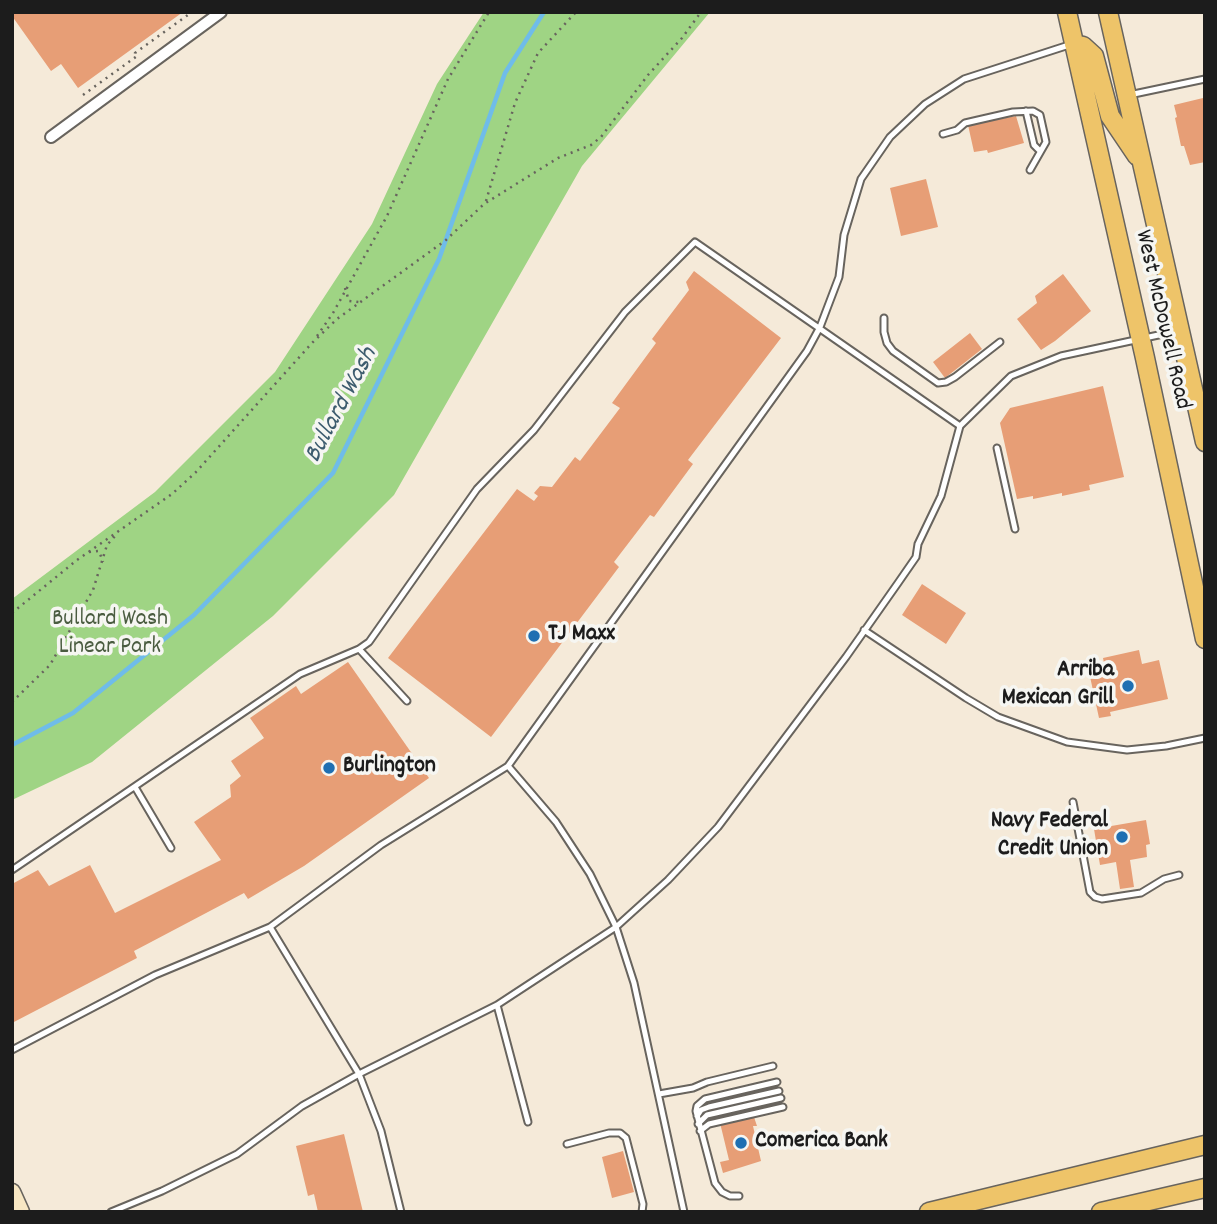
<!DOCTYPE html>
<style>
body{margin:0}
#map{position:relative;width:1217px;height:1224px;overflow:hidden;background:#f5ead9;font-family:Dekko,sans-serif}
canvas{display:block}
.frame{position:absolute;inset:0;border:14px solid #1c1c1c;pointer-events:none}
</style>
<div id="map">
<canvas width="1217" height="1224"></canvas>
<div class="frame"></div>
</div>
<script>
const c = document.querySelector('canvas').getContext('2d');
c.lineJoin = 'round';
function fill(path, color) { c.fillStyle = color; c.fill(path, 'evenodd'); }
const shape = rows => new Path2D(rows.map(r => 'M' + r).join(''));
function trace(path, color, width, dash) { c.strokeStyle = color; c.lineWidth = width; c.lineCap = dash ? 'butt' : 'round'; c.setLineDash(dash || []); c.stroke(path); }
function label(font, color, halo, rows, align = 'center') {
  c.font = font + ' Dekko,sans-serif'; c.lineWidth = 7; c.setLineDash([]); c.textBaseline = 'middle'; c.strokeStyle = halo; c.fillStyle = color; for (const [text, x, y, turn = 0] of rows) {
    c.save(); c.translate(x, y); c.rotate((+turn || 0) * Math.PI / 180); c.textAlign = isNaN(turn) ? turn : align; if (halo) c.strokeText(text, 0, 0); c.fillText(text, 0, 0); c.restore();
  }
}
fill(shape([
 [484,12,710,12,582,166,394,495,273,616,92,762,12,800,12,599,155,492,275,372,372,224,437,84]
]), '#9fd484');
trace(shape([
 [12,745,73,713,194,615,333,473,439,259,505,73,544,12]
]), '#6fbce9', 4.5);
fill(shape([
 [12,12,183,12,78,88,61,64,51,71,12,16],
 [1203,98,1205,162,1190,165,1184,146,1181,146,1175,118,1177,117,1174,105],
 [1016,116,1024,143,988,153,987,150,974,152,968,125],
 [926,179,938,227,901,236,890,188],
 [694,271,781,338,688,460,693,464,654,517,650,515,614,562,619,567,491,737,388,658,517,489,534,501,538,496,534,493,540,486,552,487,575,457,580,461,620,408,612,403,656,343,652,339,689,290,686,282],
 [1063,274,1091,311,1055,341,1041,350,1017,319,1037,303,1035,296],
 [970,333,982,349,945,378,933,362],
 [1103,386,1124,477,1089,485,1090,490,1062,496,1062,493,1033,499,1033,496,1017,499,1000,423,1010,408],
 [922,584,966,613,946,644,902,615],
 [1139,650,1142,664,1159,660,1168,699,1110,712,1111,716,1099,718,1089,672,1105,668,1103,658],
 [348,662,429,778,304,866,248,899,244,893,134,951,137,958,12,1023,12,884,38,870,49,886,90,865,115,913,221,860,194,822,231,797,230,785,241,776,231,761,264,738,250,718,296,686,301,694],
 [1146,820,1150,844,1146,845,1147,857,1130,860,1134,887,1120,889,1116,862,1100,865,1094,829],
 [730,1094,736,1122,754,1117,757,1126,753,1126,761,1161,723,1173,720,1162,729,1160,714,1098],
 [344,1134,363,1212,318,1212,314,1194,308,1196,296,1146],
 [623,1151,634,1192,612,1198,602,1157]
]), '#e79e76');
const lane = shape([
 [1129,95,1205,79],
 [1026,111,1034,145,1040,151],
 [943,134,957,130,965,123,978,120,1013,112,1033,111,1040,115,1046,142,1030,170],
 [884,318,884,332,887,343,893,351,938,383,946,382,955,377,1000,342],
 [997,448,1015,529],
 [864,630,966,698,998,717,1067,742,1127,750,1166,746,1205,738],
 [359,649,407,701],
 [508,766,556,822,590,874,616,927,634,983,684,1212],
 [135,787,171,848],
 [1073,802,1090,892,1095,897,1102,899,1141,893,1164,879,1179,875],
 [12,870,300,674,359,649,369,642,477,489,534,430,625,312,695,242,960,426],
 [270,927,359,1074,381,1131,401,1212],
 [497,1005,528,1122],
 [12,1050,155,975,270,927,381,845,508,766,807,351,820,327,839,277,844,235,861,179,890,137,925,104,964,79,1069,45],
 [659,1094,693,1088,707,1082,773,1066],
 [697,1116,701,1110,709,1107,779,1091],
 [698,1124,707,1115,781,1098],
 [700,1131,709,1124,783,1107],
 [567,1144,609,1133,620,1133,626,1138,643,1204,642,1212],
 [739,1196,730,1196,722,1192,715,1183,696,1111,697,1106,705,1099,777,1082],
 [111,1212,162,1191,237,1154,302,1106,359,1074,497,1005,616,927,668,880,718,827,846,657,898,583,916,557,918,544,941,496,960,426,1011,376,1061,356,1177,331]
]);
const street = shape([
 [51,137,221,12]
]);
const secondary = shape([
 [12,1192,21,1212]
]);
const primary = shape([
 [1067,12,1145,358,1205,639],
 [1108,12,1205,442],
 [1074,44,1083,46,1094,56,1110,116,1137,156],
 [929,1212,1205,1145],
 [1101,1212,1205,1188]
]);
trace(lane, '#68645e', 9);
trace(street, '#68645e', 14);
trace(secondary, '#68645e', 19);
trace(primary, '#68645e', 21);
trace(shape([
 [83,95,137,56,135,53,192,12],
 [486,201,515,103,538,53,576,12],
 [345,288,349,301,359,302],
 [317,336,333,313,387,216,448,79,489,12],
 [89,552,99,551,103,562],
 [12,613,77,560,172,494,196,472,312,343,337,319,446,240,484,204,558,158,591,145,601,137,648,75,682,38,701,12],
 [12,702,50,665,93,590,107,545,116,535]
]), '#68645e', 2.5, [2, 5]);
trace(lane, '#fff', 5);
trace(street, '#fff', 10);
trace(secondary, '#f8e7c3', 16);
trace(primary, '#eec469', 18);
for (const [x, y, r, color] of [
 [534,636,7,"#1f6fb2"],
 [1128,686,7,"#1f6fb2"],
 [329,768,7,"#1f6fb2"],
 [1122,837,7,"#1f6fb2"],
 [741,1143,7,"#1f6fb2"]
]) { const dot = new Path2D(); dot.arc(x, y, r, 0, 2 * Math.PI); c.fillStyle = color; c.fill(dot); trace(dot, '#f6f6f2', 2.5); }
label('24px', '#1c1c1c', '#f6f6f2', [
 ["West McDowell Road",1161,320,77]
]);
label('24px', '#4a5c40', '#f6f6f2', [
 ["Bullard Wash",110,621],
 ["Linear Park",110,649]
]);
label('bold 24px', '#1c1c1c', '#f6f6f2', [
 ["TJ Maxx",548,636],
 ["Arriba",1114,672,"right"],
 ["Mexican Grill",1114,700,"right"],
 ["Burlington",343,768],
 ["Navy Federal",1108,823,"right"],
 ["Credit Union",1108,851,"right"],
 ["Comerica Bank",755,1143]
], 'left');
label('italic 26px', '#3d5c6e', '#f6f6f2', [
 ["Bullard Wash",343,406,-62]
]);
</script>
